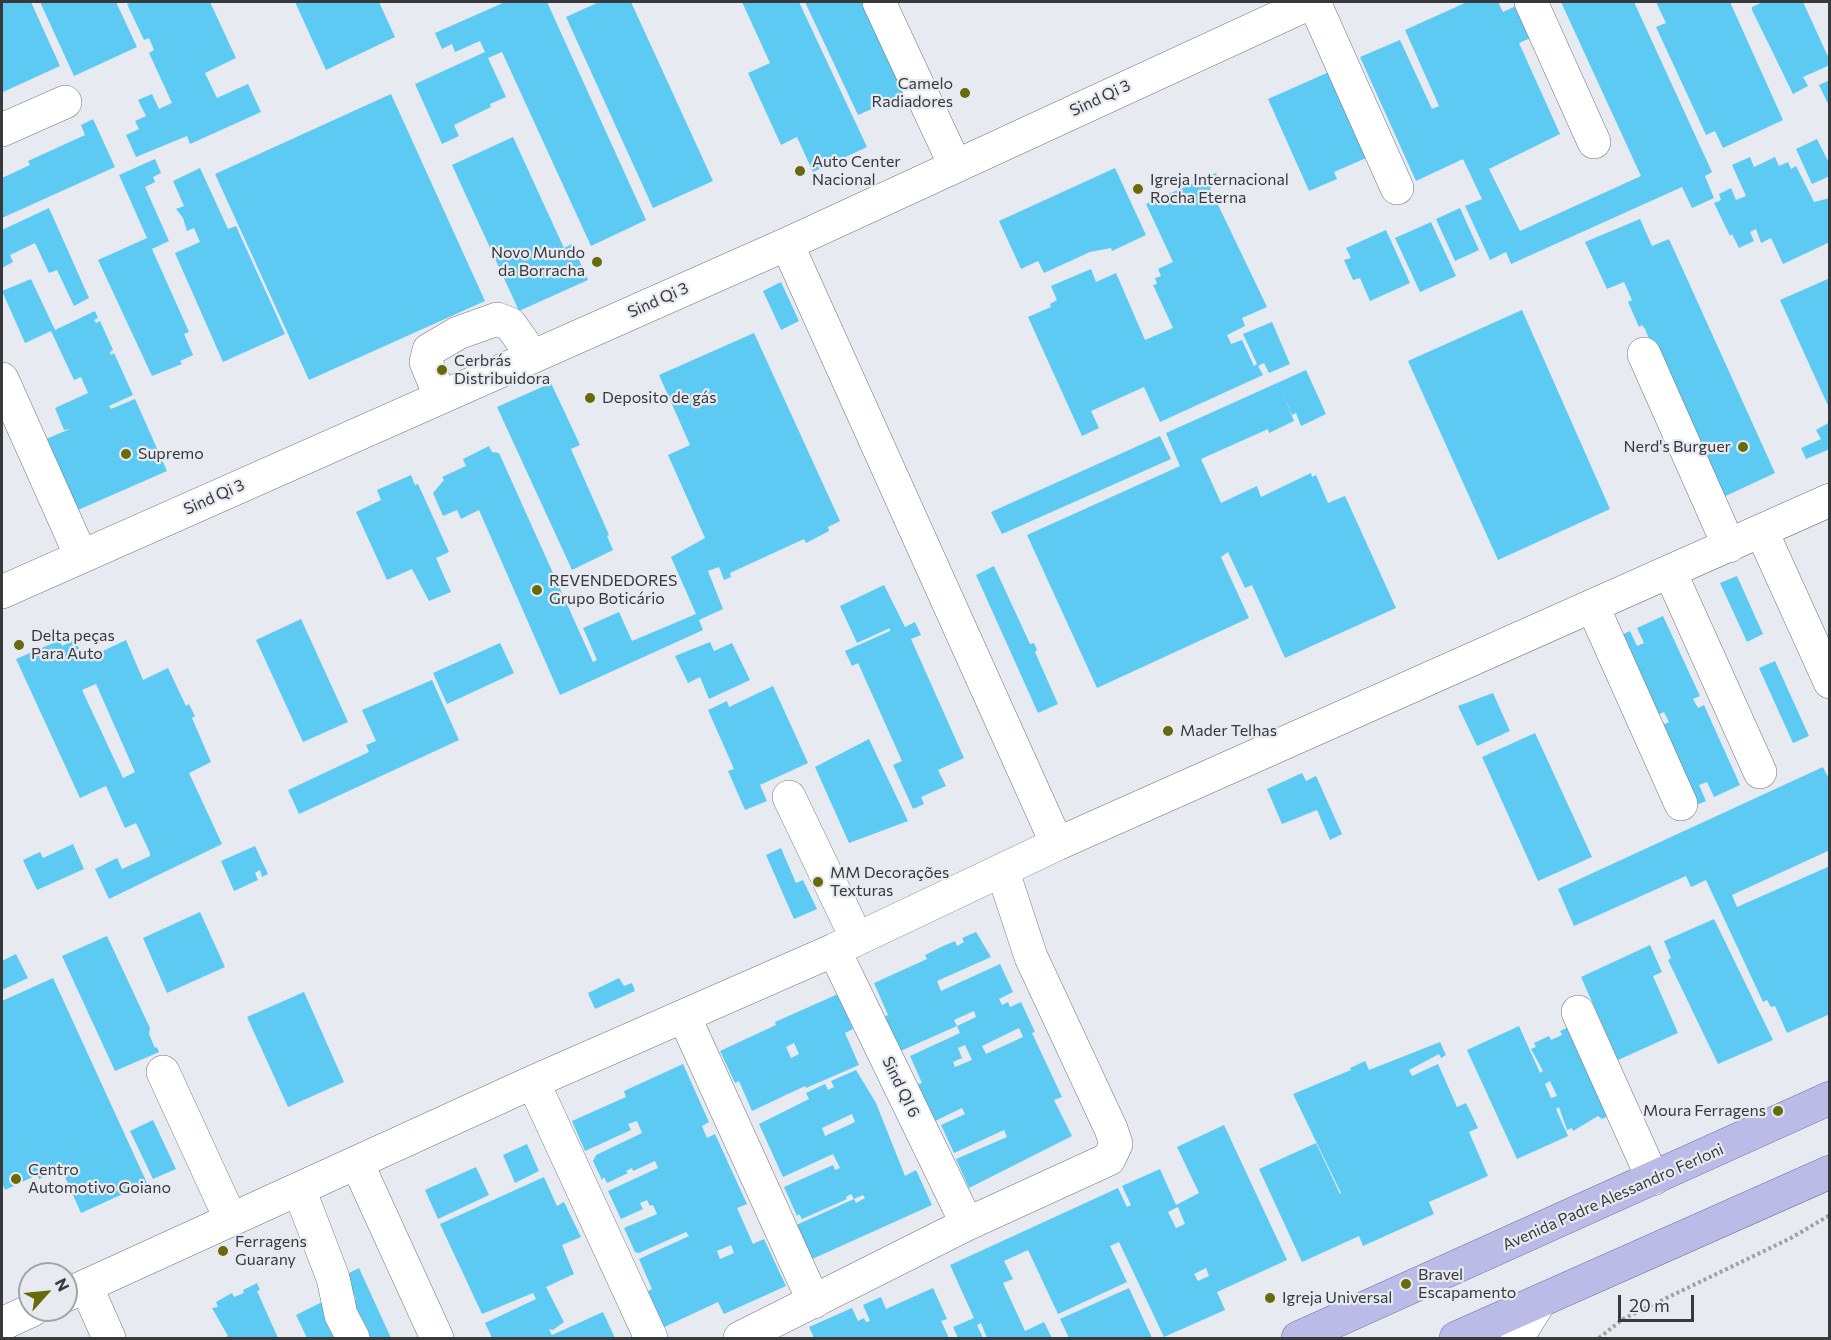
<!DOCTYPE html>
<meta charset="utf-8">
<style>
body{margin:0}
#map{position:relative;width:1831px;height:1340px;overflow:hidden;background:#e7ebf1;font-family:Commissioner,sans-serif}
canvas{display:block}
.frame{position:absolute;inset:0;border:3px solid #37393b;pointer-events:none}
.north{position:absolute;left:18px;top:1262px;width:60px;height:60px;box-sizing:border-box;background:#e7ebf1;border:2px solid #a1a4a8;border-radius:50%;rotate:63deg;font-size:16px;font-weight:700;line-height:24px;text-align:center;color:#37393b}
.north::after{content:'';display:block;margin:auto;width:21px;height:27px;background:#686a0b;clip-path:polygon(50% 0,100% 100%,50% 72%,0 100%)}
.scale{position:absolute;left:1618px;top:1295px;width:76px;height:27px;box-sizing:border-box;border:3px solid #37393b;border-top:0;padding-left:8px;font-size:18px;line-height:21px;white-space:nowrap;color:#37393b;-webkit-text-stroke:4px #e7ebf1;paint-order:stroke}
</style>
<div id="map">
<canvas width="1831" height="1340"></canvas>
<div class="frame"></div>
<div class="north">N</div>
<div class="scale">20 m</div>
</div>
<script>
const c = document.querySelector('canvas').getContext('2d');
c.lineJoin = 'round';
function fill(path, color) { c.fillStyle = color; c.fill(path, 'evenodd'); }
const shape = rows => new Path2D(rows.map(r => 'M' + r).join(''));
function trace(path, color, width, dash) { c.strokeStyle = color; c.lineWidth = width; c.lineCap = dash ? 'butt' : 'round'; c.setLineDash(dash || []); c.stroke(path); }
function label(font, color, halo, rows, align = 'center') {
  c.font = font + ' Commissioner,sans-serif'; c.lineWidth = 4.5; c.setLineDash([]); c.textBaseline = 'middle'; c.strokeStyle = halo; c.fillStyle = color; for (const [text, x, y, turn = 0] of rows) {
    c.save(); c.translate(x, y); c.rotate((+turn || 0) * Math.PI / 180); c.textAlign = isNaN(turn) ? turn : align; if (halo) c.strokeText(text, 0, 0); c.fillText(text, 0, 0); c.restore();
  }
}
fill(shape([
 [2,2,31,2,60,66,3,92],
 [40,2,116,2,137,47,74,76],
 [133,2,210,2,236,58,205,73,217,98,248,84,261,112,190,144,187,136,136,157,126,135,139,129,135,121,146,116,138,100,152,94,159,109,172,103,149,53,154,50,149,38,144,40,127,4],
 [295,2,379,2,395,37,326,70],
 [505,2,547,2,646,220,591,246,502,52,488,58,506,97,490,104,491,107,454,125,459,136,442,144,415,84,485,52,480,41,455,52,452,44,442,49,435,33],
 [599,2,631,2,713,181,653,208,566,17],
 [742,2,799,2,867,147,813,172,797,137,781,145,748,73,770,63],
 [805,2,874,2,913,91,858,115],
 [1467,2,1498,2,1503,12,1518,5,1533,37,1519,43,1560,134,1489,169,1520,231,1641,176,1561,2,1634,2,1712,172,1705,176,1714,198,1692,208,1682,187,1511,264,1506,252,1490,260,1465,206,1482,199,1463,159,1416,181,1360,57,1400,40,1432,109,1439,106,1405,30],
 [1656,2,1730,2,1783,120,1723,148,1715,131,1706,135,1656,27,1666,23],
 [1763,2,1803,2,1830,61,1830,65,1803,77,1808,86,1793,94,1752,10,1752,7],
 [1329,72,1366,158,1334,172,1337,179,1309,191,1268,99],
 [1830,80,1830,108,1819,85],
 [391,94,485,301,309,380,215,174],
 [93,119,115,167,2,218,2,178,30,165,28,161,85,135,81,125],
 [513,137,564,248,572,244,588,280,519,311,452,165],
 [1817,139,1830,165,1830,176,1812,184,1796,149],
 [1750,157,1754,167,1775,157,1779,166,1788,162,1791,169,1796,166,1814,202,1830,198,1830,242,1783,264,1771,238,1761,243,1756,229,1750,232,1754,241,1739,248,1732,234,1730,236,1714,203,1721,200,1719,194,1731,188,1736,200,1746,196,1732,165],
 [155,159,161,173,153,177,155,182,145,187,169,241,152,249,189,332,184,334,193,355,180,361,182,364,152,376,98,260,147,238,119,175],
 [200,168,228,229,236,226,285,334,223,362,175,253,200,242,194,228,187,231,183,218,176,209,184,206,173,181],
 [1115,168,1146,235,1112,251,1111,248,1090,252,1044,273,1038,261,1021,269,999,221],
 [1216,173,1221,183,1210,188,1267,307,1242,318,1245,326,1227,335,1231,344,1242,340,1254,366,1257,364,1243,334,1272,322,1290,364,1269,373,1264,363,1258,366,1263,375,1160,422,1144,387,1091,411,1099,428,1082,436,1028,317,1051,307,1050,304,1057,300,1051,286,1091,269,1096,282,1116,273,1145,340,1173,328,1153,285,1157,284,1155,278,1161,276,1158,269,1173,262,1146,204],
 [49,208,89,298,74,306,57,270,49,273,35,243,10,255,13,262,2,268,2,230],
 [1460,208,1479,250,1455,261,1436,219],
 [1640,219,1652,246,1669,239,1775,473,1717,500,1645,329,1642,325,1639,327,1628,302,1632,300,1624,282,1607,289,1585,242],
 [1431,222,1456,276,1420,292,1395,238],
 [1386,230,1410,283,1370,301,1360,278,1353,280,1344,260,1351,258,1346,248],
 [1830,278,1830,410,1780,300],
 [31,279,55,330,95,311,98,318,94,320,96,323,100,321,113,350,110,352,111,355,114,353,133,395,109,406,111,409,135,399,167,471,78,510,46,439,70,429,64,430,55,408,88,393,81,377,74,380,51,331,25,343,2,291],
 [781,282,799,321,781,330,763,291],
 [1522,310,1610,509,1498,560,1408,361],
 [754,333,840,521,828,527,829,531,806,543,804,539,730,573,731,577,724,580,719,567,708,571,723,609,699,620,703,630,560,695,479,510,461,519,457,510,443,516,433,493,444,480,442,477,466,466,463,459,489,446,492,452,499,453,593,662,597,660,583,628,619,612,632,641,696,614,671,557,705,538,668,455,690,445,659,375],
 [1306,370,1326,414,1301,426,1296,413,1292,415,1281,389,1294,421,1269,433,1268,429,1201,459,1221,503,1257,486,1261,497,1311,473,1312,477,1316,475,1328,503,1345,496,1396,608,1285,658,1252,585,1245,588,1228,552,1221,557,1249,618,1097,688,1027,535,1180,466,1166,433],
 [551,383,580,445,571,449,609,535,607,536,613,550,572,570,497,407],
 [1830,422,1830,449,1806,459,1801,448,1821,439,1816,430],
 [1160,436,1171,459,1002,534,991,512],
 [411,475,415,485,418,484,449,552,436,558,451,592,429,601,412,569,387,580,356,512,381,500,377,490],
 [994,566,1030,644,1034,643,1037,650,1035,652,1058,704,1038,713,976,575],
 [1737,576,1763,634,1747,642,1720,583],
 [884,585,905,627,915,622,921,635,911,639,964,758,938,770,946,786,921,797,924,804,913,809,893,765,902,761,858,663,852,666,845,651,890,631,890,628,857,643,840,606],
 [1663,616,1700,696,1693,699,1698,708,1704,705,1740,785,1714,797,1707,782,1699,785,1706,801,1680,812,1645,732,1669,722,1664,712,1640,723,1604,643,1630,631,1637,646,1644,643,1637,628],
 [301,619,348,722,303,742,256,640],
 [60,640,62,646,75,640,84,660,126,640,143,680,168,668,186,706,189,704,195,716,192,718,211,762,189,773,222,844,109,899,95,869,117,858,122,869,150,856,150,853,136,823,125,828,106,786,80,798,16,659],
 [96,684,135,772,123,778,82,690],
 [710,642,714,651,732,643,750,680,709,699,700,677,688,683,675,656],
 [500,643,514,673,447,704,433,673],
 [1775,661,1809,736,1793,743,1759,668],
 [432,680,459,740,299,814,288,790,369,752,366,745,376,741,362,710],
 [773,686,808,763,760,785,767,801,745,810,728,771,734,769,708,710,727,701,729,707],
 [1493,693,1510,731,1477,746,1458,706],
 [1535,733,1592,857,1538,881,1482,757],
 [869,739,908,821,849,843,815,767],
 [1823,767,1830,781,1830,850,1732,895,1737,907,1830,866,1830,1014,1787,1033,1775,1006,1771,1007,1767,1000,1763,1002,1706,880,1691,887,1686,876,1574,926,1558,889],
 [1302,773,1306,781,1316,776,1342,834,1330,840,1317,810,1282,824,1267,789],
 [73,844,84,869,37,890,23,860,40,852,43,858],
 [255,846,268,874,262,877,260,870,255,873,258,880,234,891,221,861],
 [781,848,796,883,803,880,817,909,794,919,766,855],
 [200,912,225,967,167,993,143,938],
 [1714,919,1773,1040,1718,1064,1668,960,1671,958,1664,941],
 [976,932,991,957,937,981,941,991,1000,964,1013,992,999,999,1002,1005,1008,1002,1010,1007,1021,1002,1035,1032,1032,1033,1062,1097,1054,1100,1072,1136,969,1188,956,1159,1007,1137,1004,1130,954,1153,941,1125,965,1114,962,1108,935,1121,918,1084,922,1083,910,1056,960,1033,957,1026,976,1017,974,1011,954,1020,957,1026,896,1053,880,1018,888,1015,874,983,927,959,925,955,941,947,955,941,957,946,964,942,962,938],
 [1019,1028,1023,1037,986,1054,982,1046],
 [965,1045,972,1060,955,1067,953,1062,962,1058,958,1048],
 [107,936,150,1028,149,1034,155,1048,157,1047,159,1052,115,1071,62,956],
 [1650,945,1662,972,1653,976,1678,1033,1618,1060,1581,977],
 [16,954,28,978,2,990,2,961],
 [53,978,147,1183,81,1213,61,1168,39,1179,37,1175,5,1190,2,1183,2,1001],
 [619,978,624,986,632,983,635,991,595,1009,588,993],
 [304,992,344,1082,288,1107,247,1017],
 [838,994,853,1029,845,1033,859,1065,806,1088,805,1086,752,1111,739,1081,735,1083,720,1051,776,1025,775,1022],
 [794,1043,799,1054,791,1058,786,1047],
 [1575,1024,1615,1113,1602,1119,1598,1116,1573,1131,1572,1128,1567,1130,1559,1107,1556,1109,1568,1136,1517,1159,1467,1050,1519,1026,1540,1073,1543,1071,1531,1049,1536,1047,1534,1043,1549,1036,1551,1040,1562,1035,1560,1031],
 [1550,1081,1557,1096,1551,1098,1545,1084],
 [1440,1042,1446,1055,1441,1058,1439,1054,1409,1070,1412,1076,1438,1064,1457,1107,1466,1103,1478,1128,1469,1132,1488,1176,1429,1202,1434,1214,1363,1246,1359,1236,1302,1262,1259,1169,1316,1143,1340,1194,1341,1193,1293,1094,1351,1070,1350,1068,1365,1061,1369,1070],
 [683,1064,709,1122,702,1126,707,1138,715,1134,747,1204,737,1208,753,1244,764,1239,786,1286,724,1314,718,1302,658,1330,643,1294,652,1289,639,1259,689,1236,686,1232,639,1253,635,1252,624,1228,657,1214,653,1205,650,1206,647,1200,640,1203,643,1209,621,1219,608,1191,658,1168,655,1161,633,1171,632,1168,626,1171,628,1173,607,1183,604,1177,602,1180,593,1161,596,1155,642,1133,637,1121,628,1124,631,1130,585,1151,572,1121,626,1097,624,1091],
 [731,1245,734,1253,720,1259,717,1251],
 [856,1070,876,1103,905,1176,916,1170,932,1205,810,1260,794,1226,854,1199,856,1203,865,1198,863,1195,854,1199,851,1194,846,1197,847,1199,802,1219,799,1214,797,1216,784,1187,833,1165,835,1170,840,1168,833,1154,783,1177,759,1124,809,1099,806,1093,825,1084,828,1090,834,1087,831,1081],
 [852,1114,855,1122,825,1136,822,1128],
 [153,1120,176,1169,153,1179,130,1131],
 [1224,1125,1287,1260,1217,1292,1225,1310,1164,1337,1119,1242,1110,1246,1127,1282,1058,1314,1028,1250,1004,1261,1013,1279,1003,1283,1025,1331,1044,1322,1052,1338,987,1338,981,1323,977,1325,983,1338,958,1338,953,1327,974,1318,950,1265,1118,1188,1127,1207,1131,1205,1122,1186,1160,1169,1176,1205,1199,1193,1177,1147],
 [1178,1207,1185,1224,1176,1228,1168,1212],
 [1206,1268,1209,1276,1198,1281,1194,1274],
 [527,1144,539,1171,515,1183,503,1155],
 [476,1167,489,1195,438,1219,425,1190],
 [544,1177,557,1206,564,1202,581,1237,562,1245,574,1274,546,1287,564,1322,553,1330,549,1329,552,1335,603,1312,615,1338,492,1338,485,1323,536,1299,533,1293,482,1314,440,1224],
 [359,1268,391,1338,369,1338,352,1301,356,1299,345,1275],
 [257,1283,260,1290,257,1291,278,1338,223,1338,228,1336,212,1308,218,1307,216,1302,232,1293,234,1297,244,1293,243,1290],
 [933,1288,947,1319,941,1321,949,1338,814,1338,809,1327,852,1308,858,1321,864,1318,866,1322,870,1321,863,1305,881,1297,886,1309],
 [1129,1288,1152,1338,1069,1338,1060,1319],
 [324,1301,341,1338,307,1338,296,1315]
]), '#5dcaf3');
const minor = shape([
 [879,2,955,165],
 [1314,2,1397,188],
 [1531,2,1594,142],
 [2,130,65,102],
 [787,244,1057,844],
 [1644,354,1729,546],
 [2,379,81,556],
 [440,396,426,362,429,350,458,333,497,319,510,324,532,355],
 [1762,532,1830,682],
 [1670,572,1760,772],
 [2,592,787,244,1312,2],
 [1593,607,1681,804],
 [789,797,857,939],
 [834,950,967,1224],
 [1578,1012,1653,1179],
 [684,1016,814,1302],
 [163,1072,231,1220],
 [533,1082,651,1338],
 [357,1163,437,1338],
 [299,1189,333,1278,341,1315,353,1338],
 [86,1286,109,1338],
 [66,1295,533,1082,834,950,1057,844,1830,500],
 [2,1324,32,1310],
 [740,1338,967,1224,1109,1159,1116,1144,1111,1129,1031,957,1003,872],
 [1517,1338,1540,1301]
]);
const major = shape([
 [1298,1338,1830,1098],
 [1456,1338,1830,1172]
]);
trace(minor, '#707478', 34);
trace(major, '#6f70a0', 34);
trace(shape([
 [1599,1338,1623,1319,1791,1238,1830,1215]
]), '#9ea1a6', 4, [3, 3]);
trace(minor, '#fff', 33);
trace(major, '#bbbbe7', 33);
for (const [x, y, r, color] of [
 [965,93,6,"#686a0b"],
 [800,171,6,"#686a0b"],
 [1138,189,6,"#686a0b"],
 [597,262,6,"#686a0b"],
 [442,370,6,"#686a0b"],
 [590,398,6,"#686a0b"],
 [1743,447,6,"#686a0b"],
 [126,454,6,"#686a0b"],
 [537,590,6,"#686a0b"],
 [19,645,6,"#686a0b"],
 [1168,731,6,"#686a0b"],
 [818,882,6,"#686a0b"],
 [1778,1111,6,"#686a0b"],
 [16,1179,6,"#686a0b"],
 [223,1251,6,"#686a0b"],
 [1406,1284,6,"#686a0b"],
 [1270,1298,6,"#686a0b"]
]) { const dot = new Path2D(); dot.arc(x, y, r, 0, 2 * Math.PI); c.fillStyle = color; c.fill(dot); trace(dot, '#e7ebf1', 2); }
label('16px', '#37393b', '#e7ebf1', [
 ["Camelo",953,84,"right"],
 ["Radiadores",953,102,"right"],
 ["Auto Center",812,162],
 ["Nacional",812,180],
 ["Igreja Internacional",1150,180],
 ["Rocha Eterna",1150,198],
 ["Novo Mundo",585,253,"right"],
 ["da Borracha",585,271,"right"],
 ["Cerbrás",454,361],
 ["Distribuidora",454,379],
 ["Deposito de gás",602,398],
 ["Nerd's Burguer",1731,447,"right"],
 ["Supremo",138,454],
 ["REVENDEDORES",549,581],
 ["Grupo Boticário",549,599],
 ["Delta peças",31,636],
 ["Para Auto",31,654],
 ["Mader Telhas",1180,731],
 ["MM Decorações",830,873],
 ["Texturas",830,891],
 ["Moura Ferragens",1766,1111,"right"],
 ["Centro",28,1170],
 ["Automotivo Goiano",28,1188],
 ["Ferragens",235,1242],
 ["Guarany",235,1260],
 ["Bravel",1418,1275],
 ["Escapamento",1418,1293],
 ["Igreja Universal",1282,1298]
], 'left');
label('16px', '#37393b', '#e7ebf1', [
 ["Sind Qi 3",1100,98,-25],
 ["Sind Qi 3",658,300,-24],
 ["Sind Qi 3",214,497,-24],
 ["Sind QI 6",901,1087,64],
 ["Avenida Padre Alessandro Ferloni",1613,1197,-24]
]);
</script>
